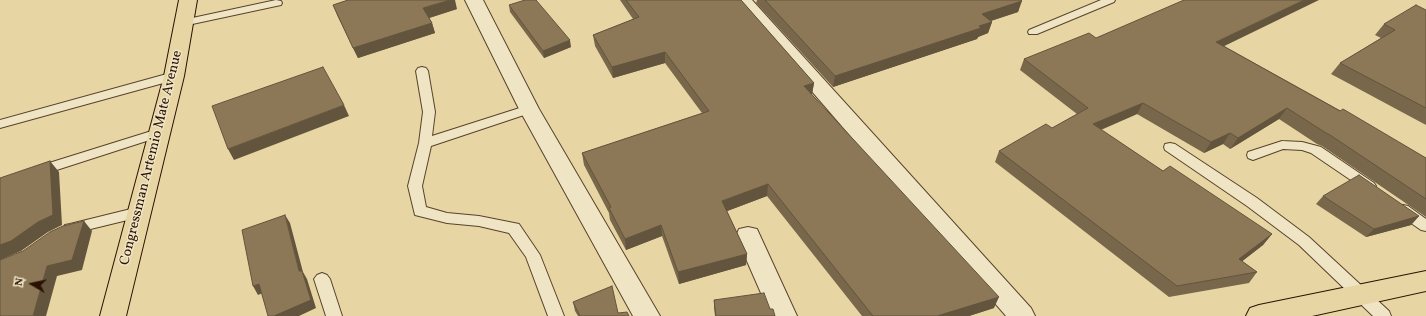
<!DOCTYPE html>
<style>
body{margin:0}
#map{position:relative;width:1426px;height:316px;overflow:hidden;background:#e7d6a4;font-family:Vollkorn,serif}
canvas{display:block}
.north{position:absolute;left:12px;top:264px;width:40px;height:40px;-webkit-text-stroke:3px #efe4c4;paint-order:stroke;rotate:279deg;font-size:11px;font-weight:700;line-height:16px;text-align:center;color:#291203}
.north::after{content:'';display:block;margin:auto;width:14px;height:18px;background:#291203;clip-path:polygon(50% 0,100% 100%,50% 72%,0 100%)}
</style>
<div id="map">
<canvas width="1426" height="316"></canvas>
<div class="north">N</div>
</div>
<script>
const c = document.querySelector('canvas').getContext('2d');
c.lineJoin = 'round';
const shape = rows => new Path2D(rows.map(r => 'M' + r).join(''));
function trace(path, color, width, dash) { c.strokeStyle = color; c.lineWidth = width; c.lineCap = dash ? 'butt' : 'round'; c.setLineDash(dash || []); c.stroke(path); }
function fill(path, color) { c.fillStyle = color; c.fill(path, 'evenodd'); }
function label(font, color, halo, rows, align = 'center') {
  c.font = font + ' Vollkorn,serif'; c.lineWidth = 3; c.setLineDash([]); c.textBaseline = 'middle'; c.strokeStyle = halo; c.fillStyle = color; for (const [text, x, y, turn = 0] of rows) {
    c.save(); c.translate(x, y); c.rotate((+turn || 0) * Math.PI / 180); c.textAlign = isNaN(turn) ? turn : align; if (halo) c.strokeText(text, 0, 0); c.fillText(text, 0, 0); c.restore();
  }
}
const service = shape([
 [276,0,281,1,282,3,281,5,183,26,178,23,183,20,276,0],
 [1101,0,1115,0,1114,2,1037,34,1029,34,1028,32,1029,30,1101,0],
 [422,67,426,68,428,71,435,112,432,136,529,105,533,106,535,109,533,112,431,146,422,186,426,207,447,213,479,216,519,224,540,255,564,316,548,316,526,257,509,233,479,226,447,223,415,215,408,186,419,143,423,112,416,71,418,68,422,67],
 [174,72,178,73,180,76,178,79,0,128,0,120,174,72],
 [158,129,162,130,164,133,162,136,38,176,33,174,31,171,33,168,158,129],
 [1282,141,1302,142,1321,147,1374,183,1376,186,1374,189,1369,191,1364,189,1311,153,1302,150,1283,149,1253,160,1248,158,1247,155,1248,152,1282,141],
 [1170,143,1175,144,1257,198,1309,237,1389,311,1391,316,1373,316,1299,245,1247,206,1165,150,1164,147,1165,144,1170,143],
 [1403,205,1408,206,1426,219,1426,231,1421,230,1398,214,1396,210,1398,206,1403,205],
 [139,207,144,208,146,212,144,216,70,234,65,233,63,229,65,225,70,224,139,207],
 [322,273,327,275,330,279,342,316,326,316,314,279,317,275,322,273]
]);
const minor = shape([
 [465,0,483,0,539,109,660,316,633,316,519,109,465,0],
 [733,0,752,0,1031,308,1035,316,1006,316,733,0],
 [748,227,757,229,797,316,771,316,736,236,739,229,748,227]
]);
const primary = shape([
 [179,0,197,0,184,76,126,316,100,316,164,76,179,0],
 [1426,271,1426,291,1312,316,1246,316,1250,308,1259,305,1426,271]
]);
trace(service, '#58432b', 2);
trace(minor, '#58432b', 2);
trace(primary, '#291203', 2);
fill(service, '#efe4c4');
fill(minor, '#efe4c4');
fill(primary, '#e7d6a4');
fill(shape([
 [620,0,741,0,814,83,812,94,811,94,994,308,969,316,862,316,767,196,727,211,747,254,746,265,679,284,662,236,626,250,610,220,609,213,584,165,582,153,702,113,665,63,613,78,595,46,593,35,633,19],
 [757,0,1021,0,1018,12,991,21,992,22,988,33,978,37,977,39,833,87,756,3],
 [333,5,457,9,429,18,432,23,435,33,358,58,337,15],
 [509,5,571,47,544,58,510,12],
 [1426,10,1426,125,1331,74,1340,63,1381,38,1375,35,1384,24],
 [1096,38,1224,46,1426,158,1426,217,1322,146,1317,144,1279,119,1230,149,1223,144,1204,153,1137,114,1101,130,1163,171,1272,234,1263,245,1242,261,1257,272,1249,283,1169,297,995,162,999,151,1052,128,1077,114,1020,70,1024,59],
 [1323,196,1419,216,1411,225,1366,237,1316,204],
 [714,300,770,309,775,316,715,316,714,308],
 [573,302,618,313,629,316,578,316,575,311]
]), '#78674b');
fill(shape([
 [450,0,455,0,457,9,426,19,423,8],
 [1304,0,1319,0,1210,53,1216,42],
 [1022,1,1018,12,978,25,982,14],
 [992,22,988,33,978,37,977,39,833,87,835,76],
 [432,23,435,33,358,58,353,48],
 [570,40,571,47,544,58,543,51],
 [665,52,665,63,613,78,612,67],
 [814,83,812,94,802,97,804,86],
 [1143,103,1137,114,1088,135,1093,124],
 [344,105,349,116,234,160,228,149],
 [1287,108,1279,119,1230,149,1238,138],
 [1230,133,1223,144,1204,153,1211,142],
 [50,161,59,172,62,225,48,232,21,251,0,260,0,245],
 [768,184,767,196,722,213,722,201],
 [285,215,290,223,303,272,307,279,316,308,299,316,274,316,299,271],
 [1419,216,1411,225,1366,237,1374,229],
 [84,221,92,231,82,270,57,276,46,316,33,316,47,266],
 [661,225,662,236,626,250,625,239],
 [1272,234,1263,245,1231,270,1239,259],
 [747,254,746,265,679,284,678,272],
 [259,284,265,292,258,295,253,286],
 [999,297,994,308,969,316,937,316]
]), '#62543d');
const building = shape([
 [348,0,450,0,423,8,432,23,353,48,333,5,348,0],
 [525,0,536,0,570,40,543,51,509,5,525,0],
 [626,0,741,0,814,83,804,86,999,297,937,316,873,316,768,184,722,201,747,254,678,272,661,225,625,239,609,208,611,207,582,153,709,111,665,52,612,67,593,35,639,17,626,0],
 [765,0,1021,0,1022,1,982,14,992,22,979,26,981,28,835,76,765,0],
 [1184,0,1304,0,1216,42,1340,111,1343,109,1426,158,1426,199,1330,135,1326,133,1287,108,1238,138,1230,133,1211,142,1143,103,1093,124,1163,171,1170,166,1272,234,1239,259,1257,272,1177,286,999,151,1046,124,1052,128,1088,108,1024,59,1089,33,1096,38,1184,0],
 [1416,5,1426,10,1426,108,1340,63,1395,30,1384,24,1416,5],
 [323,67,344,105,228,149,212,106,323,67],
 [50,161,53,215,38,222,11,241,0,245,0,178,50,161],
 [1359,175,1419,216,1374,229,1323,196,1359,175],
 [285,215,299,271,302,271,311,300,274,316,268,316,259,284,253,286,242,230,285,215],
 [84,221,72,260,47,266,33,316,0,316,0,260,23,251,50,232,63,226,84,221],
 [612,286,618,313,627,312,629,316,580,316,573,302,612,286],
 [764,293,770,309,773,309,775,316,716,316,714,300,764,293]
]);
fill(building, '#8c7857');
trace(building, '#62543d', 1);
label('14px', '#291203', '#efe4c4', [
 ["Congressman Artemio Mate Avenue",152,158,-76]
]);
</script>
